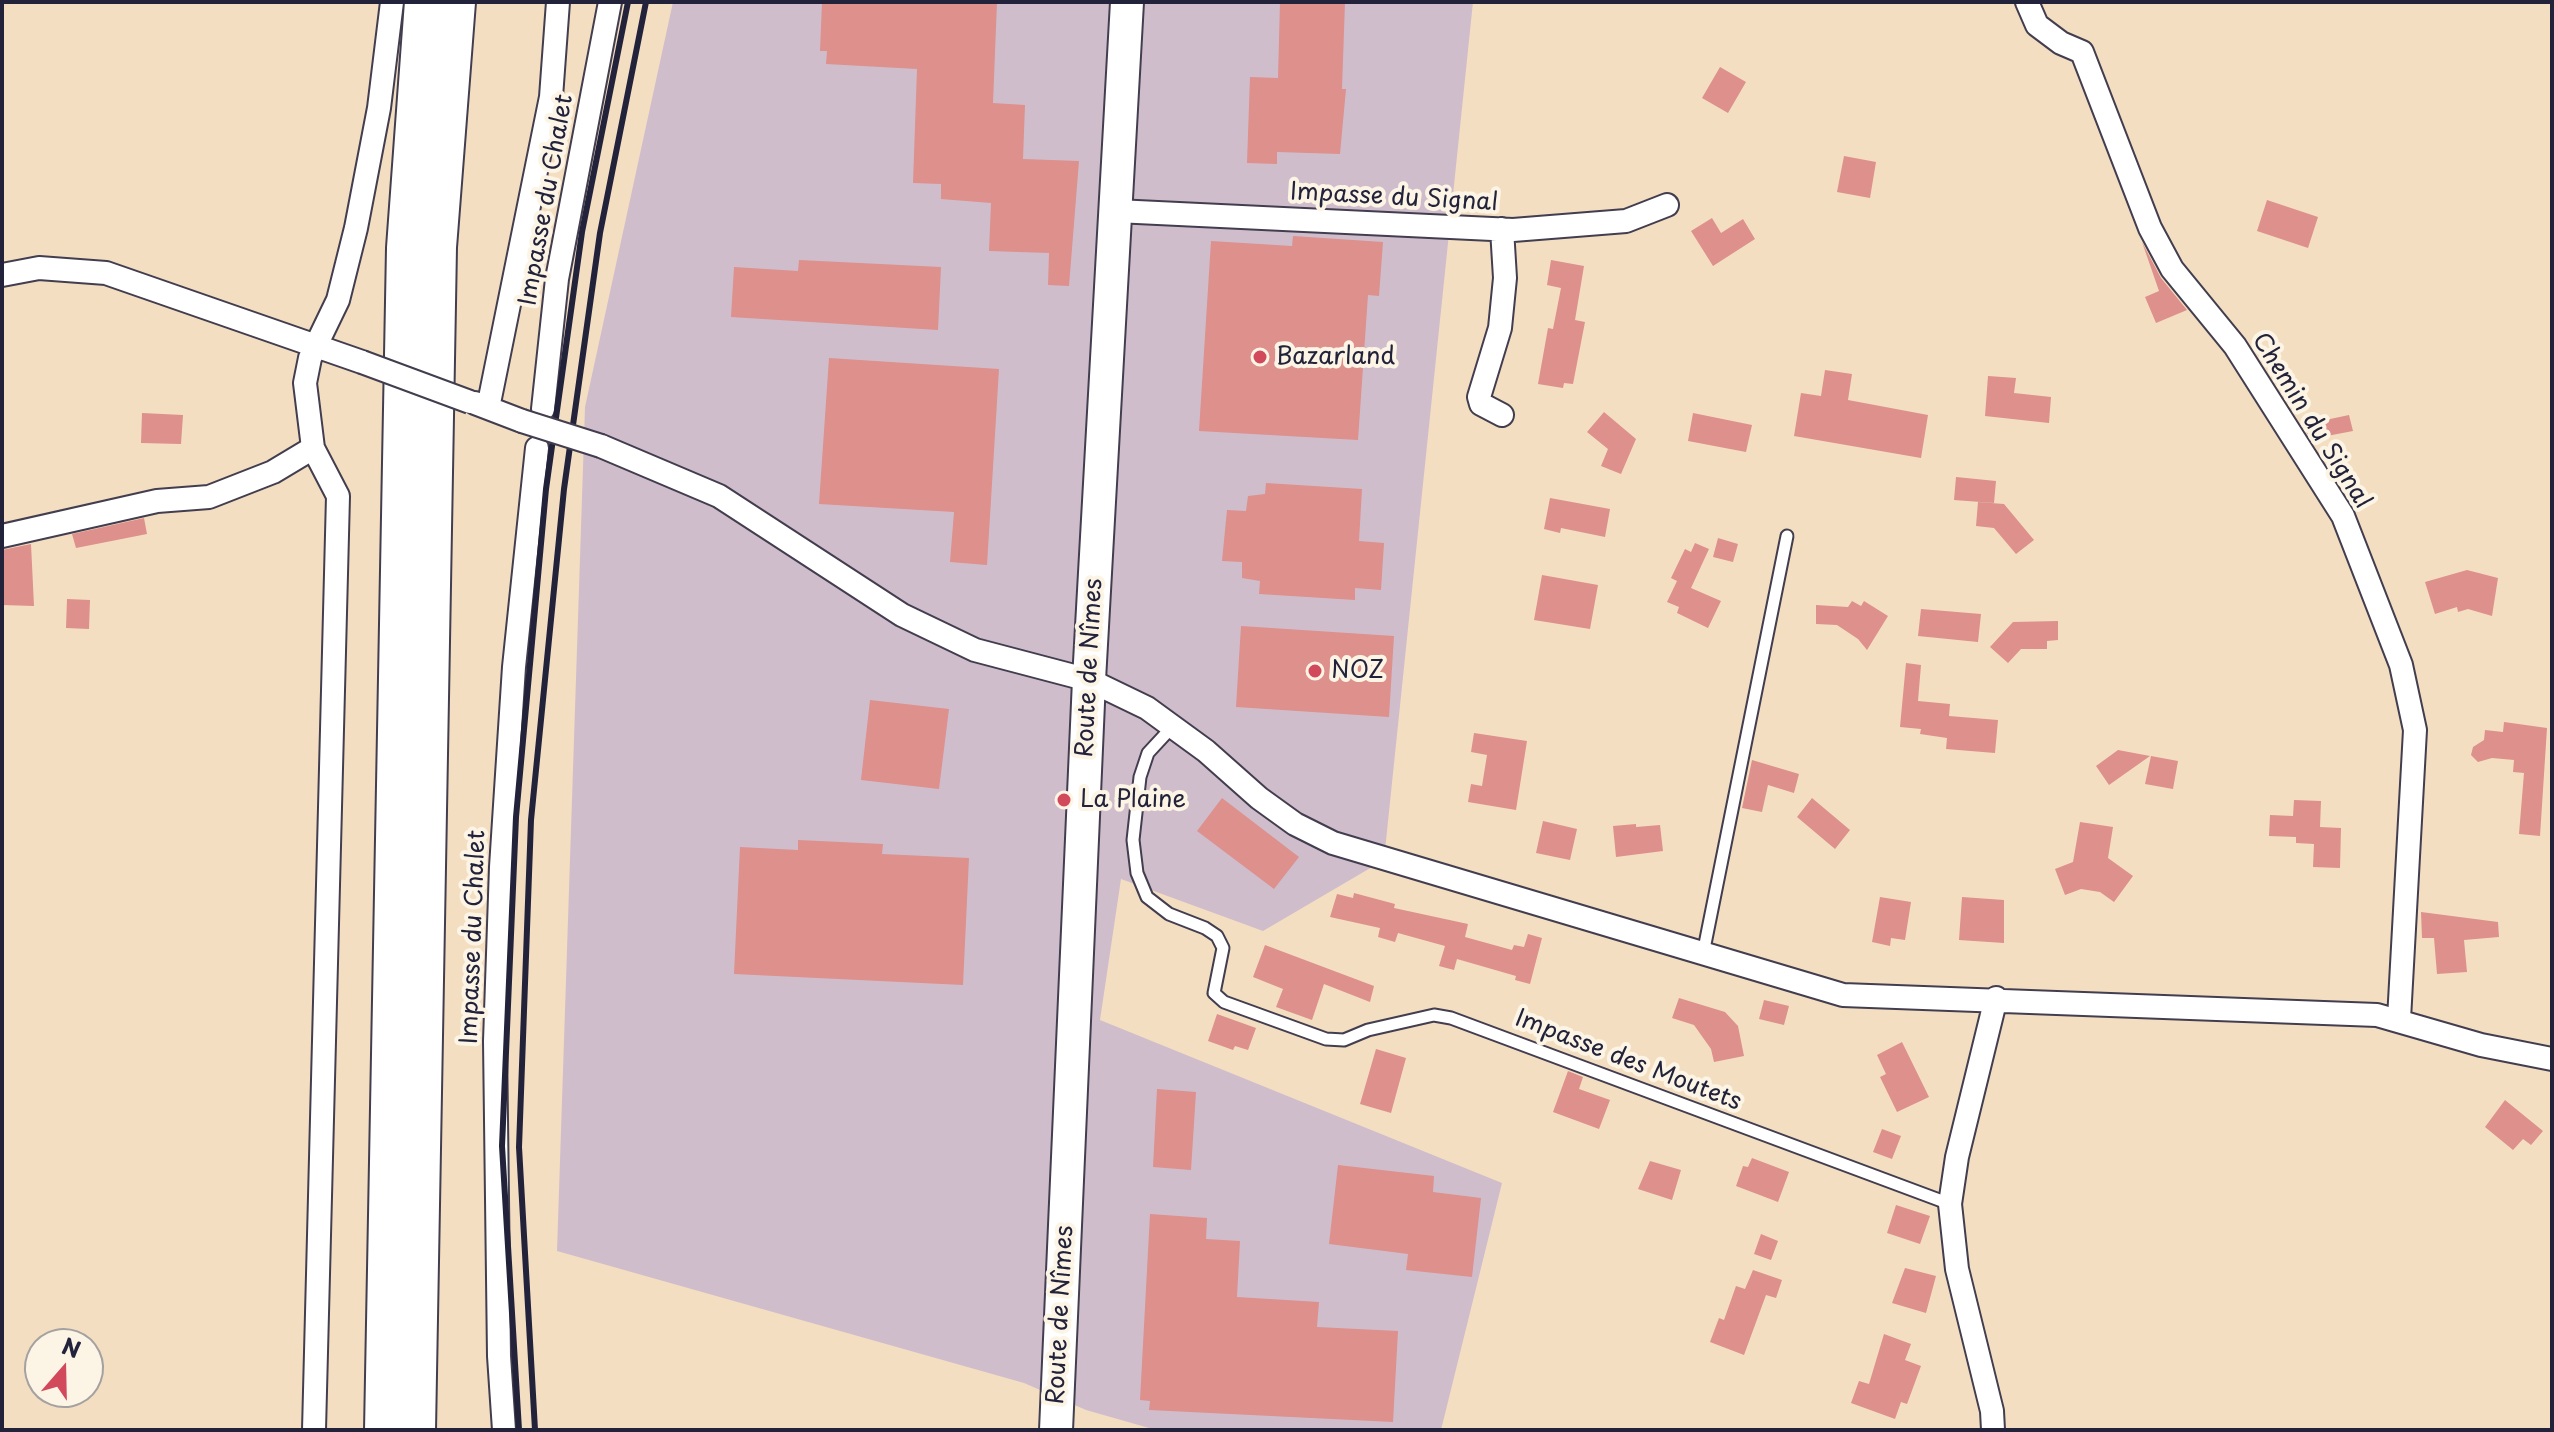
<!DOCTYPE html>
<meta charset="utf-8">
<style>
body{margin:0}
#map{position:relative;width:2554px;height:1432px;overflow:hidden;background:#f4dec1;font-family:"Playpen Sans",sans-serif}
canvas{display:block}
.frame{position:absolute;inset:0;border:4px solid #22223b;pointer-events:none}
.north{position:absolute;left:24px;top:1328px;width:80px;height:80px;box-sizing:border-box;background:#fcf5e5;border:2px solid #a5a1a1;border-radius:50%;rotate:20deg;font-size:22px;font-weight:700;line-height:32px;text-align:center;color:#22223b}
.north::after{content:'';display:block;margin:auto;width:28px;height:36px;background:#d1495b;clip-path:polygon(50% 0,100% 100%,50% 72%,0 100%)}
</style>
<div id="map">
<canvas width="2554" height="1432"></canvas>
<div class="frame"></div>
<div class="north">N</div>
</div>
<script>
const c = document.querySelector('canvas').getContext('2d');
c.lineJoin = 'round';
function fill(path, color) { c.fillStyle = color; c.fill(path, 'evenodd'); }
const shape = rows => new Path2D(rows.map(r => 'M' + r).join(''));
function trace(path, color, width, dash) { c.strokeStyle = color; c.lineWidth = width; c.lineCap = dash ? 'butt' : 'round'; c.setLineDash(dash || []); c.stroke(path); }
function label(font, color, halo, rows, align = 'center') {
  c.font = font + ' "Playpen Sans",sans-serif'; c.lineWidth = 8; c.setLineDash([]); c.textBaseline = 'middle'; c.strokeStyle = halo; c.fillStyle = color; for (const [text, x, y, turn = 0] of rows) {
    c.save(); c.translate(x, y); c.rotate((+turn || 0) * Math.PI / 180); c.textAlign = isNaN(turn) ? turn : align; if (halo) c.strokeText(text, 0, 0); c.fillText(text, 0, 0); c.restore();
  }
}
fill(shape([
 [673,2,1473,2,1384,860,1263,931,1121,879,1100,1020,1502,1183,1441,1430,1156,1430,1086,1410,1024,1383,557,1251,585,407]
]), '#d0bdcc');
fill(shape([
 [822,2,997,2,993,103,1025,105,1023,159,1079,161,1069,286,1048,285,1049,253,989,251,991,203,941,199,941,184,913,183,917,69,826,64,827,51,820,51],
 [1280,2,1345,2,1342,89,1346,89,1340,154,1277,152,1277,164,1247,163,1250,77,1278,78],
 [1720,67,1746,82,1728,113,1702,98],
 [1844,156,1876,162,1870,198,1837,192],
 [2267,200,2318,217,2308,248,2257,231],
 [1712,218,1721,233,1743,219,1755,239,1713,266,1691,231],
 [1293,236,1383,242,1379,296,1368,295,1358,440,1199,431,1211,241,1292,246],
 [2142,242,2161,278,2187,310,2156,323,2145,297,2159,291],
 [799,260,941,267,938,330,731,317,734,267,798,271],
 [1551,260,1584,266,1575,320,1585,322,1573,384,1564,383,1563,388,1538,384,1548,328,1553,329,1561,288,1547,285],
 [829,358,999,369,987,565,950,562,954,512,819,504],
 [1825,370,1852,374,1848,400,1928,415,1921,458,1794,436,1801,393,1821,396],
 [1988,376,2016,378,2014,393,2051,397,2049,423,1985,416],
 [1604,412,1636,439,1621,474,1601,466,1608,449,1587,432],
 [142,413,183,415,181,444,141,443],
 [1693,413,1752,425,1746,452,1688,441],
 [2349,415,2353,431,2311,439,2302,425],
 [1956,477,1996,481,1994,503,1954,500],
 [1266,483,1362,489,1359,541,1384,543,1381,590,1355,588,1355,600,1259,594,1260,581,1242,578,1242,562,1222,561,1227,510,1246,511,1248,496,1265,494],
 [1550,498,1610,509,1605,537,1561,528,1560,533,1544,529],
 [1978,502,2004,504,2034,540,2016,554,1994,528,1976,526],
 [144,518,147,534,76,548,72,534],
 [1718,538,1738,544,1733,562,1713,557],
 [1695,543,1709,549,1691,588,1721,601,1708,628,1677,613,1679,607,1667,602,1677,581,1671,578,1685,549,1691,552],
 [31,544,34,606,2,605,2,550],
 [2467,570,2498,578,2492,616,2468,609,2458,612,2457,607,2435,614,2425,582],
 [1542,575,1598,585,1590,629,1534,620],
 [67,599,90,600,89,629,66,628],
 [1852,601,1861,606,1864,601,1888,616,1867,650,1858,639,1837,625,1816,624,1816,605,1848,607],
 [1921,609,1981,614,1978,642,1918,636],
 [2058,621,2058,640,2047,641,2047,649,2021,649,2008,663,1990,647,2013,622],
 [1241,626,1394,636,1389,717,1236,707],
 [1906,663,1921,665,1918,701,1950,704,1949,716,1998,720,1995,753,1946,749,1947,738,1920,734,1921,729,1900,727],
 [870,700,949,709,939,789,861,780],
 [2504,722,2547,728,2540,836,2519,834,2524,773,2513,772,2514,760,2492,758,2478,762,2471,755,2473,747,2484,740,2485,730,2503,732],
 [1474,733,1527,741,1516,810,1468,802,1471,784,1482,786,1487,755,1471,752],
 [2118,750,2150,756,2109,785,2096,766],
 [2151,756,2178,761,2173,789,2145,784],
 [1752,760,1799,774,1794,793,1768,785,1762,812,1742,808],
 [1222,798,1299,857,1274,889,1197,831],
 [1812,798,1850,830,1835,849,1797,817],
 [2294,800,2321,801,2320,827,2341,828,2340,868,2313,867,2314,844,2296,843,2296,837,2269,836,2270,815,2293,816],
 [1543,821,1577,829,1570,860,1536,853],
 [2080,822,2113,827,2108,858,2133,876,2114,902,2100,892,2081,889,2065,895,2055,869,2073,862],
 [1636,824,1636,827,1660,825,1663,851,1616,857,1613,826],
 [798,840,883,844,882,854,969,858,963,985,734,974,740,847,798,850],
 [1354,893,1395,904,1394,908,1468,924,1465,937,1512,950,1514,945,1524,947,1528,934,1542,938,1530,984,1515,980,1516,976,1457,959,1454,970,1439,966,1445,946,1398,933,1395,942,1378,937,1380,928,1330,917,1337,894,1353,898],
 [1880,897,1911,902,1905,940,1891,938,1890,946,1872,942],
 [1962,897,2004,900,2004,943,1959,940],
 [2421,912,2498,922,2499,937,2464,940,2467,972,2437,974,2434,938,2422,938],
 [1265,945,1374,986,1370,1002,1324,984,1312,1020,1276,1007,1283,989,1253,977],
 [1679,998,1725,1012,1738,1026,1744,1056,1714,1062,1711,1049,1694,1025,1672,1018],
 [1764,1000,1789,1006,1784,1025,1759,1019],
 [1217,1014,1256,1028,1248,1050,1235,1046,1233,1050,1208,1041],
 [1902,1042,1929,1097,1897,1112,1880,1077,1886,1074,1877,1055],
 [1376,1049,1406,1058,1391,1113,1360,1104],
 [1568,1071,1583,1077,1579,1089,1610,1100,1599,1129,1553,1112],
 [1157,1089,1196,1092,1191,1170,1153,1167],
 [2505,1100,2543,1131,2531,1145,2523,1139,2513,1150,2485,1127],
 [1882,1129,1901,1136,1892,1159,1873,1152],
 [1752,1158,1789,1172,1778,1202,1736,1186,1743,1166,1748,1167],
 [1650,1161,1681,1170,1672,1200,1638,1189],
 [1338,1165,1434,1176,1433,1192,1481,1198,1472,1277,1406,1270,1408,1254,1329,1244],
 [1896,1205,1930,1216,1920,1244,1887,1233],
 [1150,1214,1207,1218,1206,1239,1240,1241,1237,1297,1319,1302,1317,1327,1398,1331,1393,1422,1149,1410,1150,1401,1140,1400],
 [1761,1234,1778,1241,1771,1260,1754,1254],
 [1905,1268,1936,1276,1926,1313,1892,1303],
 [1753,1270,1782,1280,1776,1298,1766,1295,1744,1355,1710,1342,1719,1318,1724,1320,1736,1286,1745,1289],
 [1884,1334,1911,1344,1905,1360,1921,1366,1907,1404,1901,1402,1895,1419,1851,1403,1859,1381,1869,1384]
]), '#dd908c');
const service = shape([
 [1173,726,1148,753,1140,777,1133,840,1137,873,1147,897,1169,914,1205,928,1217,936,1223,948,1214,993,1224,1002,1326,1039,1344,1040,1368,1030,1434,1015,1451,1018,1950,1204],
 [1703,954,1787,536]
]);
const minor = shape([
 [2027,2,2037,25,2061,43,2082,52,2150,228,2172,269,2235,346,2343,516,2401,665,2415,730,2399,1019],
 [1116,211,1513,230,1626,221,1667,205],
 [1502,229,1505,278,1500,328,1479,397,1481,404,1502,415],
 [2,275,39,268,106,273,362,362],
 [475,403,522,421],
 [488,408,551,97,558,2],
 [543,409,557,279,610,2],
 [601,446,719,496,902,615,975,650,1089,680,1147,708,1206,751,1259,798,1295,824,1333,843,1843,995,2377,1015,2481,1045,2552,1059],
 [2,536,157,501,209,497,273,472,313,448],
 [314,1430,338,496,313,448,305,383,310,358,338,300,356,228,379,108,392,2],
 [504,1430,499,1356,495,1041,501,867,514,667,537,448],
 [1993,1430,1992,1411,1957,1269,1950,1204,1957,1157,1996,998]
]);
const secondary = shape([
 [1056,1430,1089,680,1127,2]
]);
const trunk = shape([
 [384,1430,406,248,424,2],
 [416,1430,437,247,456,2]
]);
trace(service, '#423e4f', 15);
trace(minor, '#423e4f', 26);
trace(secondary, '#423e4f', 36);
trace(trunk, '#423e4f', 42);
trace(service, '#fff', 11);
trace(minor, '#fff', 22);
trace(secondary, '#fff', 32);
trace(trunk, '#fff', 38);
trace(shape([
 [519,1430,502,1146,516,817,546,489,582,232,628,2],
 [535,1430,519,1147,531,820,564,489,600,233,646,2]
]), '#22223b', 6);
const minorBridge = shape([
 [362,362,470,402],
 [522,421,601,446]
]);
trace(minorBridge, '#423e4f', 26, []);
trace(minorBridge, '#fff', 22);
for (const [x, y, r, color] of [
 [1260,357,8,"#d1495b"],
 [1315,671,8,"#d1495b"],
 [1064,800,8,"#d1495b"]
]) { const dot = new Path2D(); dot.arc(x, y, r, 0, 2 * Math.PI); c.fillStyle = color; c.fill(dot); trace(dot, '#fcf5e5', 3); }
label('24px', '#22223b', '#fcf5e5', [
 ["Impasse du Signal",1394,198,3],
 ["Impasse du Chalet",547,200,-80],
 ["Chemin du Signal",2311,421,58],
 ["Route de Nîmes",1090,668,-87],
 ["Impasse du Chalet",474,937,-88],
 ["Impasse des Moutets",1628,1061,21],
 ["Route de Nîmes",1061,1315,-87]
]);
label('24px', '#22223b', '#fcf5e5', [
 ["Bazarland",1276,357],
 ["NOZ",1331,671],
 ["La Plaine",1080,800]
], 'left');
</script>
